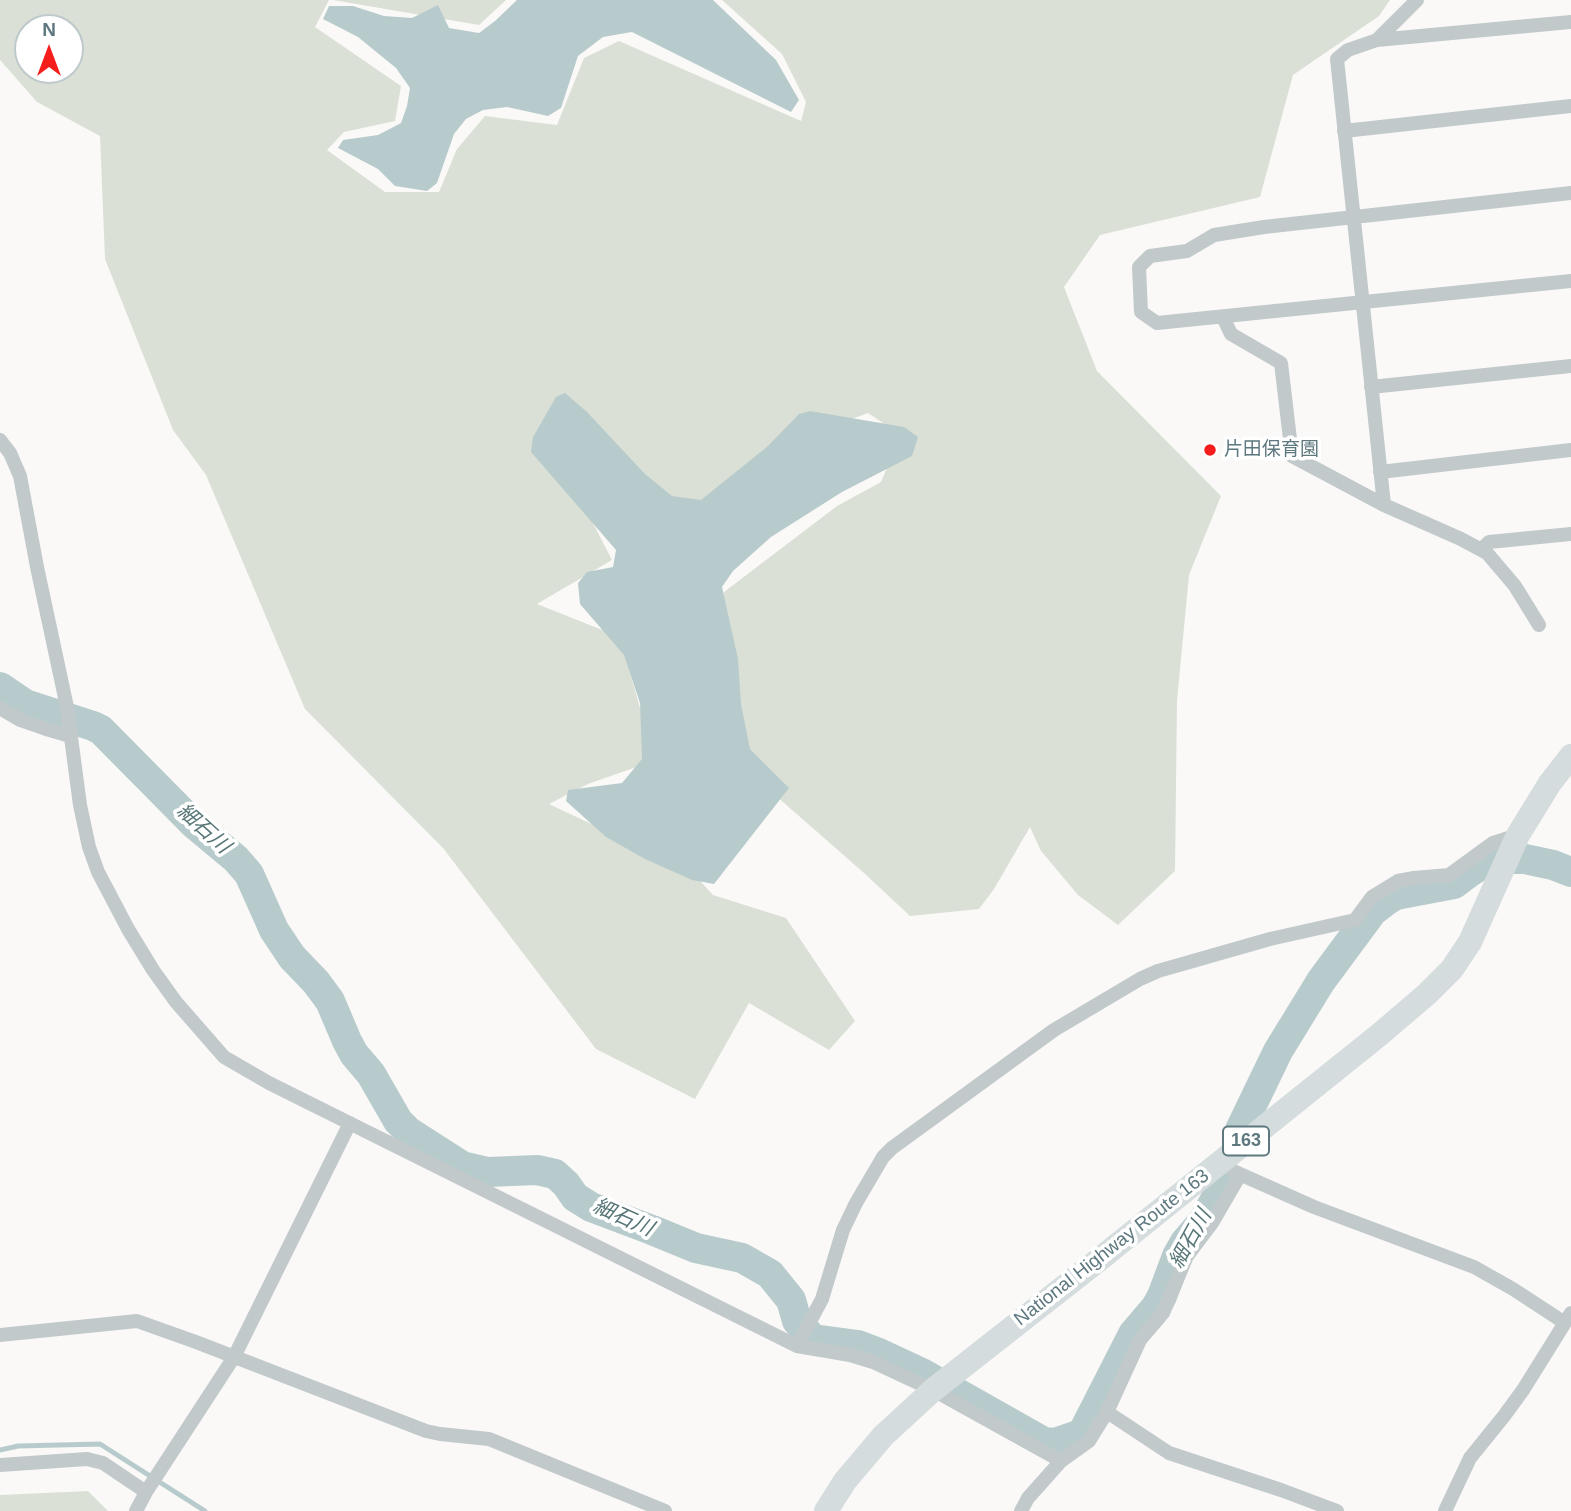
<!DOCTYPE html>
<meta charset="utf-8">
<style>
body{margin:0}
#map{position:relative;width:1571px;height:1511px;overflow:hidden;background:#faf9f7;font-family:Helvetica,sans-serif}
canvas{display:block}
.north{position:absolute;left:14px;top:14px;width:70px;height:70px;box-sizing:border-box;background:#fff;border:2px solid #bec9cc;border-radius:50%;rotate:0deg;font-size:19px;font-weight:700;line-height:28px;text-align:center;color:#5d787f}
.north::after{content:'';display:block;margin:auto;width:24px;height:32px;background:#f51e1c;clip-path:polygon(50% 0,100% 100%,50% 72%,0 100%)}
</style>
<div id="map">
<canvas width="1571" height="1511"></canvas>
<div class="north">N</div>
</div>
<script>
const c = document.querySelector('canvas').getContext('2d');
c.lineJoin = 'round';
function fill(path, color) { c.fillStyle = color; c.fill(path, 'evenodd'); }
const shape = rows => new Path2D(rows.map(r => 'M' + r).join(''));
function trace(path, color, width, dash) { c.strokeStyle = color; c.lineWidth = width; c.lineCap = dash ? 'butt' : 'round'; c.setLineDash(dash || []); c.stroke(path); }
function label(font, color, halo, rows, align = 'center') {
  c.font = font + ' Helvetica,"Noto Sans JP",sans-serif'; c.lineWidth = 7; c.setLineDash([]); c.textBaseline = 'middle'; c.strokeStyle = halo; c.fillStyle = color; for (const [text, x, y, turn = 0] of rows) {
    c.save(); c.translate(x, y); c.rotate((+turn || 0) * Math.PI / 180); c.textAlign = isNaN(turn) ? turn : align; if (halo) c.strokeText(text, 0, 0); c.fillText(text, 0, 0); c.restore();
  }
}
fill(shape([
 [0,0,329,0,315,27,401,86,395,121,344,132,327,150,385,192,439,192,457,149,485,116,557,125,584,58,619,41,801,121,806,102,782,54,722,0,1390,0,1379,16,1293,75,1260,197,1100,235,1064,287,1097,371,1221,496,1189,575,1177,701,1175,871,1118,925,1078,895,1041,851,1030,827,994,889,979,909,910,916,864,873,743,767,716,669,724,592,837,506,881,482,891,458,892,429,868,413,791,442,692,523,541,422,612,560,537,604,620,637,642,715,645,764,588,784,549,804,600,828,680,859,713,895,786,918,855,1021,829,1050,749,1003,695,1099,596,1049,443,848,305,709,206,475,173,430,105,259,100,136,37,102,0,60],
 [28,28,70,28,70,70,28,70],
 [333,0,506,0,479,25],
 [88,1491,108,1511,0,1511,0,1495]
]), '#dbe0d6');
fill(shape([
 [517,0,713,0,776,60,799,100,791,112,632,32,603,37,578,56,561,108,548,116,507,107,483,110,466,119,454,134,437,183,427,191,395,186,378,169,338,148,343,140,378,135,401,123,407,106,410,88,396,68,358,37,323,19,329,6,353,6,384,16,412,18,438,5,449,28,479,33,495,21],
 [565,393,587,412,645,474,672,496,701,500,768,446,799,414,810,411,904,427,918,437,912,456,842,492,771,537,733,571,722,587,738,659,741,704,750,749,789,788,714,884,692,880,645,859,606,837,566,801,568,790,622,783,642,759,640,703,624,655,580,604,578,583,587,572,613,567,616,550,531,452,533,437,556,397]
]), '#b8cbcc');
trace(shape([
 [0,1450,18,1446,100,1444,205,1511]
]), '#b8cbcc', 5);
trace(shape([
 [0,687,25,704,93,726,101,730,194,824,236,859,249,874,274,930,292,957,316,982,330,1001,347,1041,354,1054,371,1074,398,1121,409,1132,462,1166,488,1172,537,1170,555,1174,566,1184,575,1197,591,1207,652,1230,696,1248,742,1258,770,1274,791,1300,797,1321,813,1339,858,1345,879,1353,922,1373,1044,1442,1055,1443,1081,1434,1085,1428,1133,1334,1156,1307,1162,1296,1177,1256,1185,1242,1203,1221,1224,1184],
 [1238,1134,1278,1051,1321,981,1372,912,1386,901,1396,895,1454,884,1470,872,1491,859,1525,859,1553,865,1571,872]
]), '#b8cbcc', 30);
trace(shape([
 [1377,40,1571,22],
 [1344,131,1571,106],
 [1571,193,1264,227,1214,235,1187,251,1150,256,1139,267,1141,312,1157,323,1571,281],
 [1223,317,1231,334,1281,363,1292,456,1384,505,1461,539,1487,553,1515,586,1539,625],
 [1371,387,1571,366],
 [0,440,10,453,20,476,37,567,67,707,80,805,89,847,98,872,128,929,153,970,176,1002,224,1057,269,1083,797,1346,850,1355,873,1362,933,1390,1061,1461],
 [1380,472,1571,450],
 [1384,505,1337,59,1348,50,1377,40,1417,0],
 [1481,550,1489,542,1571,534],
 [0,708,20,720,46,729,70,736],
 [1233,1171,1314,1207,1474,1267,1513,1289,1565,1323],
 [0,1335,137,1321,196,1342,426,1431,440,1434,489,1439,665,1511],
 [797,1346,822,1299,843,1230,856,1203,883,1157,892,1148,1054,1030,1140,979,1158,971,1270,939,1355,920,1372,897,1398,881,1414,878,1449,875,1493,843,1518,835],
 [1107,1412,1169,1453,1281,1490,1337,1511],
 [0,1465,87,1459,103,1463,146,1492],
 [136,1511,146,1492,234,1357,350,1123],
 [1021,1511,1028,1498,1061,1461,1089,1441,1107,1412,1140,1340,1163,1313,1187,1256,1212,1223,1240,1175],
 [1445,1511,1470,1458,1504,1416,1523,1390,1571,1313]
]), '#c2c9cb', 14);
trace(shape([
 [826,1511,845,1481,883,1436,933,1390,1101,1258,1379,1035,1427,994,1452,969,1470,942,1518,835,1550,783,1571,756]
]), '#d5dcde', 24);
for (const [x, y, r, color] of [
 [1210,450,7,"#f51e1c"]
]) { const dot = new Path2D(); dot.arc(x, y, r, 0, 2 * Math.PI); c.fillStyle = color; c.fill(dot); trace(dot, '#fff', 2.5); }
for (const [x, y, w] of [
 [1246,1141,46]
]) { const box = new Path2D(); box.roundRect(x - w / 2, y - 14.5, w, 29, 5); c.fillStyle = '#fff'; c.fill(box); trace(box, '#5d787f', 2); }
label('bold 18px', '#5d787f', null, [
 ["163",1246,1141]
]);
label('19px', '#5d787f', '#fff', [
 ["片田保育園",1224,450]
], 'left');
label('19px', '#5d787f', '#fff', [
 ["National Highway Route 163",1112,1248,-38]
]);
label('italic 21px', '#587677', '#fff', [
 ["細石川",203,829,42],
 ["細石川",623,1218,24],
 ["細石川",1191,1239,-61]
]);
</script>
